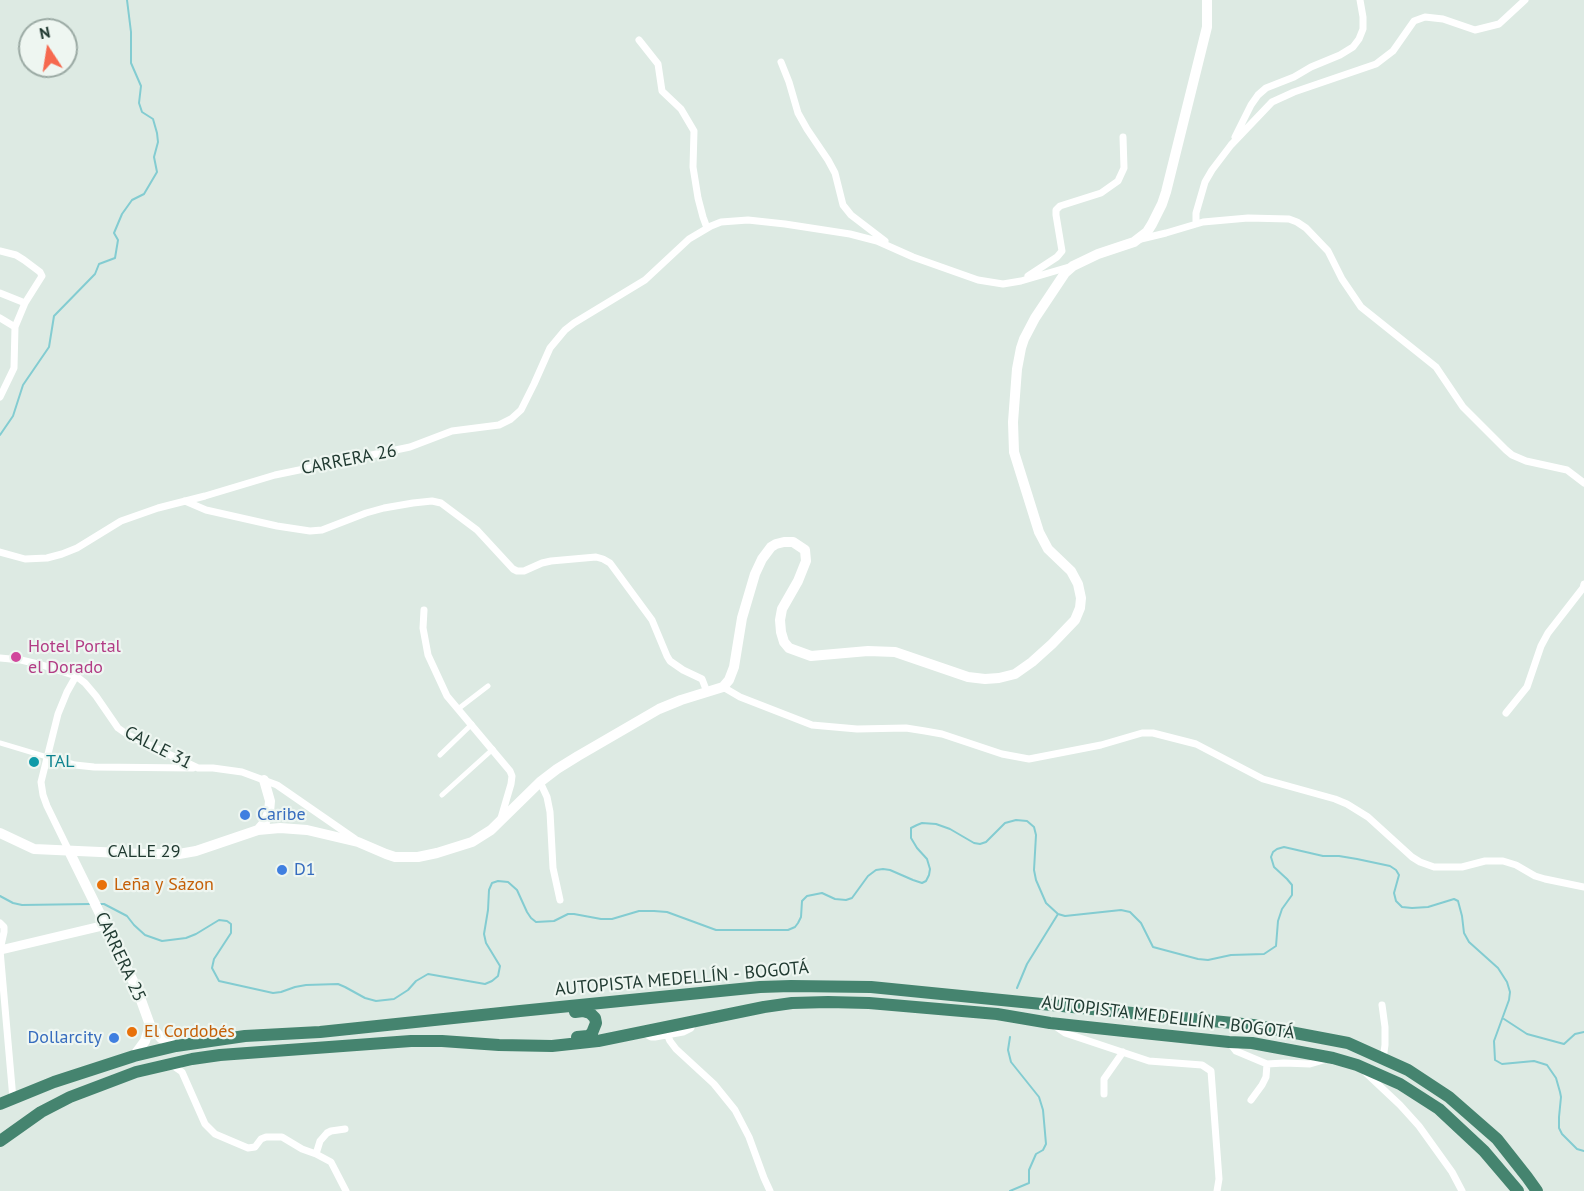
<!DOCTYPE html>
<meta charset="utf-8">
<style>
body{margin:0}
#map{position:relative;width:1584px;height:1191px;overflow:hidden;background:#ddeae3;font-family:"PT Sans",sans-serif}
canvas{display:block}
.north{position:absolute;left:18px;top:18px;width:60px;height:60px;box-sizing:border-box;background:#eef6f1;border:2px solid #9baaa4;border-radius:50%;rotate:348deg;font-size:16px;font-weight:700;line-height:24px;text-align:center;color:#1f3930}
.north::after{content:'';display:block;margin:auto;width:21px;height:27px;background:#f6694f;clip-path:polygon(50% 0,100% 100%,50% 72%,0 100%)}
</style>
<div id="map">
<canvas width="1584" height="1191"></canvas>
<div class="north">N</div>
</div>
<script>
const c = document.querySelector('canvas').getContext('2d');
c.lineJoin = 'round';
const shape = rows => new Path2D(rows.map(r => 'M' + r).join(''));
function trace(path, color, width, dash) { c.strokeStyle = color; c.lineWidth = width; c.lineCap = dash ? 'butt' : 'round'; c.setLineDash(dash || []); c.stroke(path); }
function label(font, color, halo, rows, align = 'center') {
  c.font = font + ' "PT Sans",sans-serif'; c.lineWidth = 4.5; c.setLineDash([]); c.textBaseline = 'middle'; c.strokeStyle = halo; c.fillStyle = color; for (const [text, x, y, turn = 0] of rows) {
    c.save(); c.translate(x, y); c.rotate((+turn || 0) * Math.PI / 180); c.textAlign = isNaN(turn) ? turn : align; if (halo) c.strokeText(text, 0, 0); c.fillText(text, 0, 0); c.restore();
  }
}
trace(shape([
 [0,435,13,416,23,385,49,347,54,316,95,274,99,264,115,258,118,240,114,233,122,214,132,200,144,194,157,172,154,157,158,142,157,133,153,119,142,112,139,103,141,86,131,63,131,32,127,0],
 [0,896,13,903,22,905,90,904],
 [99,904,104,904,127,916,134,925,145,935,162,941,186,938,196,934,219,920,227,921,231,924,231,933,214,959,212,968,219,981,273,993,281,992,295,987,306,985,338,984,345,987,365,998,376,1001,394,999,408,990,416,981,428,974,485,984,492,981,498,976,500,966,486,943,484,934,488,910,489,890,492,883,498,881,508,882,517,890,527,912,531,918,536,922,554,921,568,914,574,914,601,919,612,919,639,911,654,911,667,912,716,930,788,930,795,927,798,923,801,917,802,901,807,896,822,893,835,899,846,900,852,898,868,876,876,870,883,869,890,870,913,880,922,883,926,881,929,875,930,869,927,859,917,848,911,838,911,828,917,825,922,823,936,824,950,829,974,843,980,844,986,842,1005,823,1016,820,1027,821,1034,827,1036,835,1034,870,1036,880,1046,903,1058,914,1065,916,1121,910,1130,912,1141,923,1153,947,1198,959,1208,960,1231,955,1264,954,1276,946,1278,921,1282,909,1292,895,1292,885,1287,879,1274,867,1271,857,1273,852,1277,849,1284,847,1323,856,1339,856,1357,859,1390,866,1396,870,1399,875,1394,893,1396,901,1402,907,1412,908,1428,907,1454,899,1458,901,1462,916,1464,933,1469,942,1498,968,1507,982,1510,992,1509,1000,1494,1041,1495,1060,1502,1064,1534,1061,1547,1065,1556,1078,1560,1092,1561,1097,1559,1117,1559,1128,1562,1134,1577,1149,1584,1151],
 [1017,988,1027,964,1058,914],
 [1504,1019,1527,1034,1564,1044,1575,1034,1584,1032],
 [1010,1037,1008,1050,1011,1062,1039,1097,1043,1110,1046,1144,1043,1150,1036,1154,1029,1170,1029,1183,1010,1191]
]), '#83ccd1', 2);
trace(shape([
 [458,709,488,686],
 [0,743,47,757],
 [440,755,472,724],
 [442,795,493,749]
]), '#fff', 5);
trace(shape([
 [639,40,658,64,662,91,681,109,694,131,693,167,698,198,703,217,707,228],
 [781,62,789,82,798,113,807,129,828,160,835,173,843,205,851,215,885,241],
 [1235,137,1251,105,1258,95,1266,88,1294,77,1311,67,1340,55,1353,47,1359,39,1363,29,1363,17,1360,0],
 [1196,224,1196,213,1205,182,1212,170,1231,145,1272,102,1294,92,1376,64,1393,51,1414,21,1425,17,1443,19,1475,30,1499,24,1525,0],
 [1141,239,1166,233,1203,222,1248,218,1289,219,1297,222,1306,228,1328,251,1342,279,1361,307,1436,367,1463,407,1506,450,1512,455,1526,461,1567,470,1584,483],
 [0,251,16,255,24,260,40,272,42,276,25,303,15,327,14,368,0,397],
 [1028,276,1057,257,1062,251,1056,215,1056,210,1060,206,1101,193,1118,181,1124,168,1123,137],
 [0,293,25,303],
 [0,318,15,327],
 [185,501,206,510,277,526,310,531,322,530,366,513,384,508,413,503,432,501,441,503,477,530,513,569,517,571,524,571,542,563,551,561,596,557,603,559,610,563,652,620,667,656,670,661,683,670,702,679,707,692],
 [0,552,25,559,47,558,62,554,77,548,121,521,158,508,205,496,275,475,410,447,452,431,499,425,511,419,521,410,534,384,550,348,565,330,574,323,645,280,689,239,711,226,721,222,748,220,785,224,850,234,877,241,913,257,978,280,1003,284,1021,281,1069,267],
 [424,610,423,628,428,655,447,696,510,771,512,776,511,784,501,818],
 [0,658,21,660,42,665,76,676,85,683,96,696,118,728,128,735,198,768,213,768,242,772,277,785,355,839],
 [723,687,740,697,812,725,857,729,906,728,925,731,942,734,1002,754,1029,759,1101,745,1142,733,1153,733,1196,744,1263,779,1335,799,1347,804,1368,817,1412,857,1420,862,1434,867,1462,867,1485,861,1503,861,1516,865,1535,876,1545,879,1584,887],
 [1506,713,1527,687,1541,646,1548,633,1583,588,1584,584],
 [47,757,75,765,94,767,193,768],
 [540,782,547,797,550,812,553,868,560,900],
 [69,851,47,806,43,795,41,782,58,714,67,692,76,676],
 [0,923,4,927,4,932,0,950,13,1099],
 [1382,1005,1385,1027,1385,1045,1383,1059],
 [1055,1026,1065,1033,1149,1061,1202,1065,1211,1071,1219,1179,1217,1191],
 [644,1033,651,1037,655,1037,683,1032,691,1028,693,1022],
 [667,1034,670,1041,676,1049,714,1084,735,1110,749,1137,764,1178,770,1191],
 [1229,1042,1236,1051,1267,1064,1284,1063,1310,1064,1327,1059],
 [172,1065,182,1072,205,1124,215,1134,248,1148,255,1147,261,1139,266,1137,282,1137,302,1149,316,1154,331,1162,346,1191],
 [1366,1073,1400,1105,1419,1126,1452,1172,1462,1191],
 [1104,1094,1104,1079,1123,1052],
 [1251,1100,1262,1085,1266,1077,1267,1064],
 [316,1154,320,1141,327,1133,331,1131,345,1129]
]), '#fff', 7);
trace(shape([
 [0,950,106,925]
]), '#fff', 9);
trace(shape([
 [258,830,265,822,269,812,270,801,264,780],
 [0,833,34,849,144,854,179,854,196,851,258,830,280,828,307,830,358,842,386,854,395,857,418,857,437,853,472,842,491,830,540,782,557,769,578,756,659,709,681,700,723,687,729,680,734,667,742,618,755,574,762,559,771,547,776,544,784,542,793,542,805,550,806,561,798,581,782,609,780,620,781,632,784,642,789,648,811,656,868,651,895,652,968,677,985,679,999,678,1015,674,1032,662,1052,644,1075,620,1080,608,1081,598,1078,584,1071,571,1048,549,1039,532,1014,452,1013,422,1017,369,1021,348,1024,339,1035,318,1065,273,1073,266,1098,254,1134,242,1147,232,1152,224,1162,204,1166,192,1207,27,1207,0],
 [69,851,137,989,150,1025,161,1038,176,1046],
 [134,1056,145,1041,150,1025]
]), '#fff', 10);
trace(shape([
 [575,1012,583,1011,590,1013,595,1018,596,1023,592,1033,588,1036,577,1037],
 [0,1104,54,1082,134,1056,176,1046,245,1036,320,1032,520,1011,760,987,791,986,871,987,1253,1025,1348,1043,1408,1070,1449,1097,1497,1139,1527,1177,1537,1191],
 [0,1141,41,1112,70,1097,136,1072,192,1059,220,1055,411,1041,442,1041,499,1045,552,1046,598,1041,764,1007,792,1003,828,1002,869,1003,997,1014,1050,1023,1124,1031,1229,1042,1252,1043,1333,1058,1357,1065,1400,1084,1439,1109,1484,1151,1518,1191]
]), '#45846f', 12);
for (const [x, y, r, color] of [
 [16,657,6,"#d1479c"],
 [34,762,6,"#0f9aa8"],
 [245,815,6,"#3f7fe0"],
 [282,870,6,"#3f7fe0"],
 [102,885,6,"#e8710a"],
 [132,1032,6,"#e8710a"],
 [114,1038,6,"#3f7fe0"]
]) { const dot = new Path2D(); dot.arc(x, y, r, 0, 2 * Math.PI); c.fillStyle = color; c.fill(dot); trace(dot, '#eef6f1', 2); }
label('18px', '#1f3930', '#eef6f1', [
 ["CARRERA 26",349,460,-11],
 ["CALLE 31",158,748,27],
 ["CALLE 29",144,852],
 ["CARRERA 25",120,957,65],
 ["AUTOPISTA MEDELLÍN - BOGOTÁ",682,979,-5],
 ["AUTOPISTA MEDELLÍN - BOGOTÁ",1168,1018,7]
]);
label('18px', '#b23c85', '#eef6f1', [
 ["Hotel Portal",28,647],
 ["el Dorado",28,668]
], 'left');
label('18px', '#0d838f', '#eef6f1', [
 ["TAL",46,762]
], 'left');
label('18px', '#366cbe', '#eef6f1', [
 ["Caribe",257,815],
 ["D1",294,870],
 ["Dollarcity",102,1038,"right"]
], 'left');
label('18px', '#c56008', '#eef6f1', [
 ["Leña y Sázon",114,885],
 ["El Cordobés",144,1032]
], 'left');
</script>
